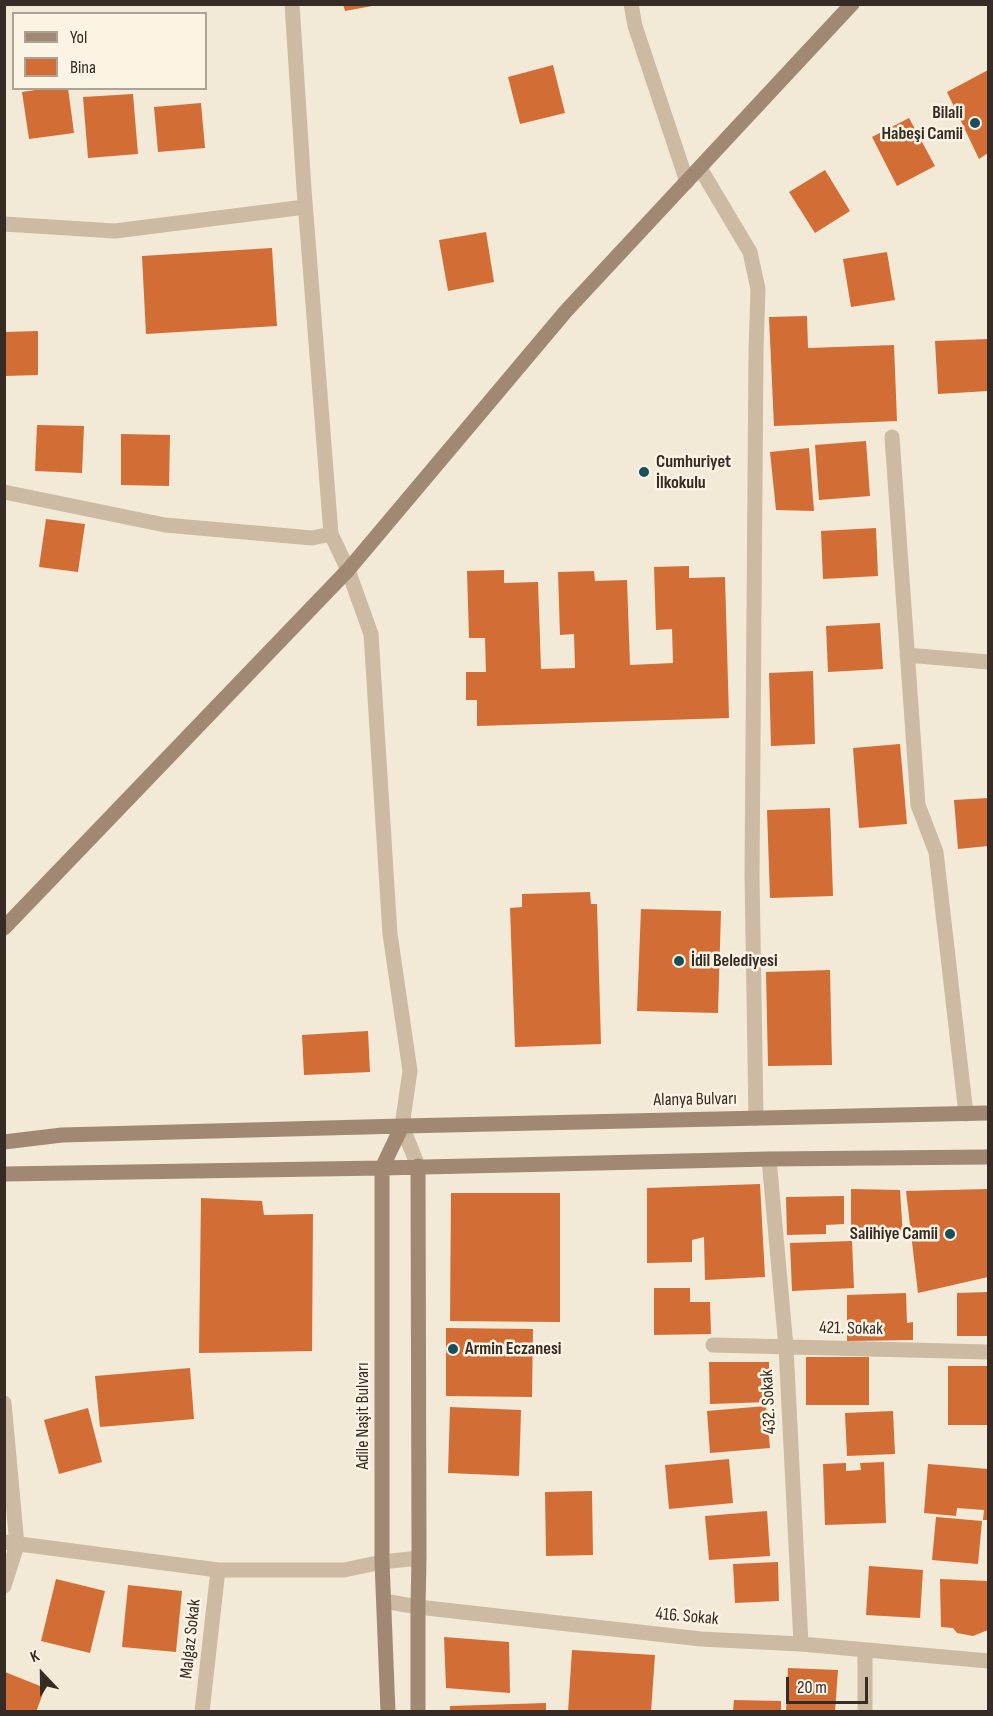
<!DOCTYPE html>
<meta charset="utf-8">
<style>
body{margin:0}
#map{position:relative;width:993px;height:1716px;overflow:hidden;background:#f3e9d7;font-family:"Sofia Sans Condensed",sans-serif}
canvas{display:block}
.frame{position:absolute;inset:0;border:6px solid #362c25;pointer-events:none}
.legend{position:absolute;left:12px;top:12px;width:195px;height:78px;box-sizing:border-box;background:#fbf3e3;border:2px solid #aca397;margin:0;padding:8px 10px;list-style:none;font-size:18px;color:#362c25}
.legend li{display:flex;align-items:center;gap:12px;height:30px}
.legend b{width:30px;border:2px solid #aca397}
.north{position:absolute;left:12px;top:1644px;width:60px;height:60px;-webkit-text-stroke:4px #fbf3e3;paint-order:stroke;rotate:338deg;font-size:16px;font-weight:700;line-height:24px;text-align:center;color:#362c25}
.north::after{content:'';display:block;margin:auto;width:21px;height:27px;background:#362c25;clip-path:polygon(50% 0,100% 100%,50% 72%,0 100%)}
.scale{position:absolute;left:786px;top:1677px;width:82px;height:27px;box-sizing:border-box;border:3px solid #362c25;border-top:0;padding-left:8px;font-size:18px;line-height:21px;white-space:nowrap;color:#362c25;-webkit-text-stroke:4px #fbf3e3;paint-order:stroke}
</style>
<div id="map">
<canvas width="993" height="1716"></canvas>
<div class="frame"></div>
<ul class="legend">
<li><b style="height:8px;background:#a08873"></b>Yol</li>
<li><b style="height:16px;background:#d26d36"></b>Bina</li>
</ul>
<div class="north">K</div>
<div class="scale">20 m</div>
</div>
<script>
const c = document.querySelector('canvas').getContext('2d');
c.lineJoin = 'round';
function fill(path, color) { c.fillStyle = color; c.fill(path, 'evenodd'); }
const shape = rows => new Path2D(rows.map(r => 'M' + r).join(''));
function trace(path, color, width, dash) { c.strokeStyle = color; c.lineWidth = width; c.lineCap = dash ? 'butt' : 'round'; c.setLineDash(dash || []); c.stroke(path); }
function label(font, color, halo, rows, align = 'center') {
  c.font = font + ' "Sofia Sans Condensed",sans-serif'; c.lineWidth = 5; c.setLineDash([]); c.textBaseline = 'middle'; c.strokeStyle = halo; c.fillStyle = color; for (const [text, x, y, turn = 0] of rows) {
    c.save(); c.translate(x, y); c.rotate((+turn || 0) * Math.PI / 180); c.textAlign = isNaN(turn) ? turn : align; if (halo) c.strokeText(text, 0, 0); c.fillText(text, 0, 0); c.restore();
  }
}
fill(shape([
 [343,4,372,4,372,6,345,11],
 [553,65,565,113,520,124,508,77],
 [988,70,988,153,979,159,947,92],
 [48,88,68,88,74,133,29,139,22,92],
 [133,94,138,154,88,158,83,97],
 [201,103,205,148,158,152,154,107],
 [909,118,935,166,897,186,872,137],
 [825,170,850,211,815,233,789,192],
 [486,232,494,282,448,291,439,240],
 [272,248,277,326,146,334,142,256],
 [887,252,895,300,851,307,843,259],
 [807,316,808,348,894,345,897,421,774,426,769,317],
 [38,331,38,375,5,376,5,332],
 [988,339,988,391,938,394,935,341],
 [37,425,84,426,82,473,35,471],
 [121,434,170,435,169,486,121,485],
 [866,441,870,496,819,500,815,445],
 [809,448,814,511,776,510,770,452],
 [46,519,85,524,78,572,39,567],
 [876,528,878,576,823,579,821,531],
 [689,566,689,578,725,577,729,718,477,726,477,700,466,700,466,672,486,672,485,638,469,638,467,571,504,570,504,583,538,582,541,669,575,668,574,634,560,635,558,572,594,571,595,581,627,580,630,665,673,663,672,629,656,630,654,567],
 [880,623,883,669,828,672,826,626],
 [813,671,815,744,771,746,769,673],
 [900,744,907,824,859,828,853,748],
 [988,798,988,846,958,849,954,800],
 [830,808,833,896,770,898,767,810],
 [590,892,591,904,597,904,601,1044,515,1047,510,908,522,907,522,894],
 [641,909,721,911,718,1013,637,1011],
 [830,970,832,1065,768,1066,766,972],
 [368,1031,370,1072,304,1075,302,1035],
 [760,1184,765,1277,705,1280,704,1237,692,1240,692,1262,647,1263,647,1188],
 [851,1189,900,1190,903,1237,851,1238],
 [988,1189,988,1277,918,1293,906,1191],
 [451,1193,560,1193,560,1322,450,1321],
 [844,1196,844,1224,826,1225,826,1234,787,1235,786,1197],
 [201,1198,262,1201,264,1215,313,1214,312,1351,199,1353],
 [852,1241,854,1288,792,1291,790,1243],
 [654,1288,690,1288,690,1302,710,1302,711,1334,654,1335],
 [988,1292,988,1336,957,1336,957,1293],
 [906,1293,907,1323,913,1322,913,1340,847,1341,847,1295],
 [446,1328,533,1329,532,1397,446,1396],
 [806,1357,869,1357,869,1405,806,1405],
 [709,1362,769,1362,769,1402,710,1404],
 [948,1366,988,1366,988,1425,948,1425],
 [190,1368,194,1419,100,1427,95,1376],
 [766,1406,770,1448,710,1453,707,1411],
 [450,1407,521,1410,519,1476,448,1473],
 [88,1408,102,1462,59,1474,44,1420],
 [893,1411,895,1454,847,1456,845,1413],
 [729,1459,733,1503,669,1509,665,1465],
 [884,1462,886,1523,825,1525,823,1464,846,1463,846,1471,861,1470,860,1463],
 [928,1464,988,1469,988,1520,983,1520,984,1510,957,1508,956,1516,924,1513],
 [592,1491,593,1555,546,1556,545,1492],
 [767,1511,770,1556,709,1560,705,1516],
 [936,1517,982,1521,978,1564,932,1560],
 [778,1562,779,1601,735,1603,733,1564],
 [869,1566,923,1570,920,1618,866,1615],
 [56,1579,105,1591,90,1653,41,1641],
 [940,1579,988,1581,988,1630,973,1636,957,1633,953,1628,941,1627],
 [128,1585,182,1591,176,1652,122,1647],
 [444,1637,509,1642,510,1693,446,1688],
 [572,1650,655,1655,651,1712,568,1712],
 [788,1668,838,1670,835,1712,786,1712],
 [5,1672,45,1688,36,1712,5,1712],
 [734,1700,781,1701,781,1712,733,1712],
 [546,1703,546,1712,450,1712,450,1706]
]), '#d26d36');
trace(shape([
 [292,4,304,189,331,534,348,570,371,634,390,934,410,1071,402,1126,418,1166],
 [631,4,635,26,687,182],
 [700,168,750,252,758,289,756,350,752,875,756,1118],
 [4,224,115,231,305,207],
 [892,437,918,805,936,852,966,1114],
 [4,492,165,525,312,538,331,534],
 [907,655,988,662],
 [769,1159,786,1347,801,1644],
 [713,1345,988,1352],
 [4,1403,17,1545,4,1586],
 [4,1542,218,1570,344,1570,382,1562,419,1558],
 [384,1601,418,1607,701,1639,801,1644,988,1661],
 [202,1712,218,1570],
 [865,1712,865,1650]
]), '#ccbaa2', 15);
trace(shape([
 [4,928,348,570,566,311,852,4],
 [4,1142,62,1135,402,1126,988,1113],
 [418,1166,419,1558,418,1607,418,1712],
 [4,1174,382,1168,769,1159,988,1157],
 [388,1712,382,1562,382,1168,402,1126]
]), '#a08873', 15);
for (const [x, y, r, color] of [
 [975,123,6,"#174f5b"],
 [644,472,6,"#174f5b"],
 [679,961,6,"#174f5b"],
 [950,1234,6,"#174f5b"],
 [453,1349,6,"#174f5b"]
]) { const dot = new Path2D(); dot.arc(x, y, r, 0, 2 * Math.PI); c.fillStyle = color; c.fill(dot); trace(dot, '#fbf3e3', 2); }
label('bold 18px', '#362c25', '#fbf3e3', [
 ["Bilali",963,113,"right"],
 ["Habeşi Camii",963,134,"right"],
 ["Cumhuriyet",656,462],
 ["İlkokulu",656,483],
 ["İdil Belediyesi",691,961],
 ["Salihiye Camii",938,1234,"right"],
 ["Armin Eczanesi",465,1349]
], 'left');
label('18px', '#362c25', '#fbf3e3', [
 ["Alanya Bulvarı",695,1100,-1],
 ["421. Sokak",851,1329,1],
 ["432. Sokak",769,1402,-93],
 ["Adile Naşit Bulvarı",363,1416,-90],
 ["416. Sokak",687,1617,5],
 ["Malgaz Sokak",191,1639,-84]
]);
</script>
